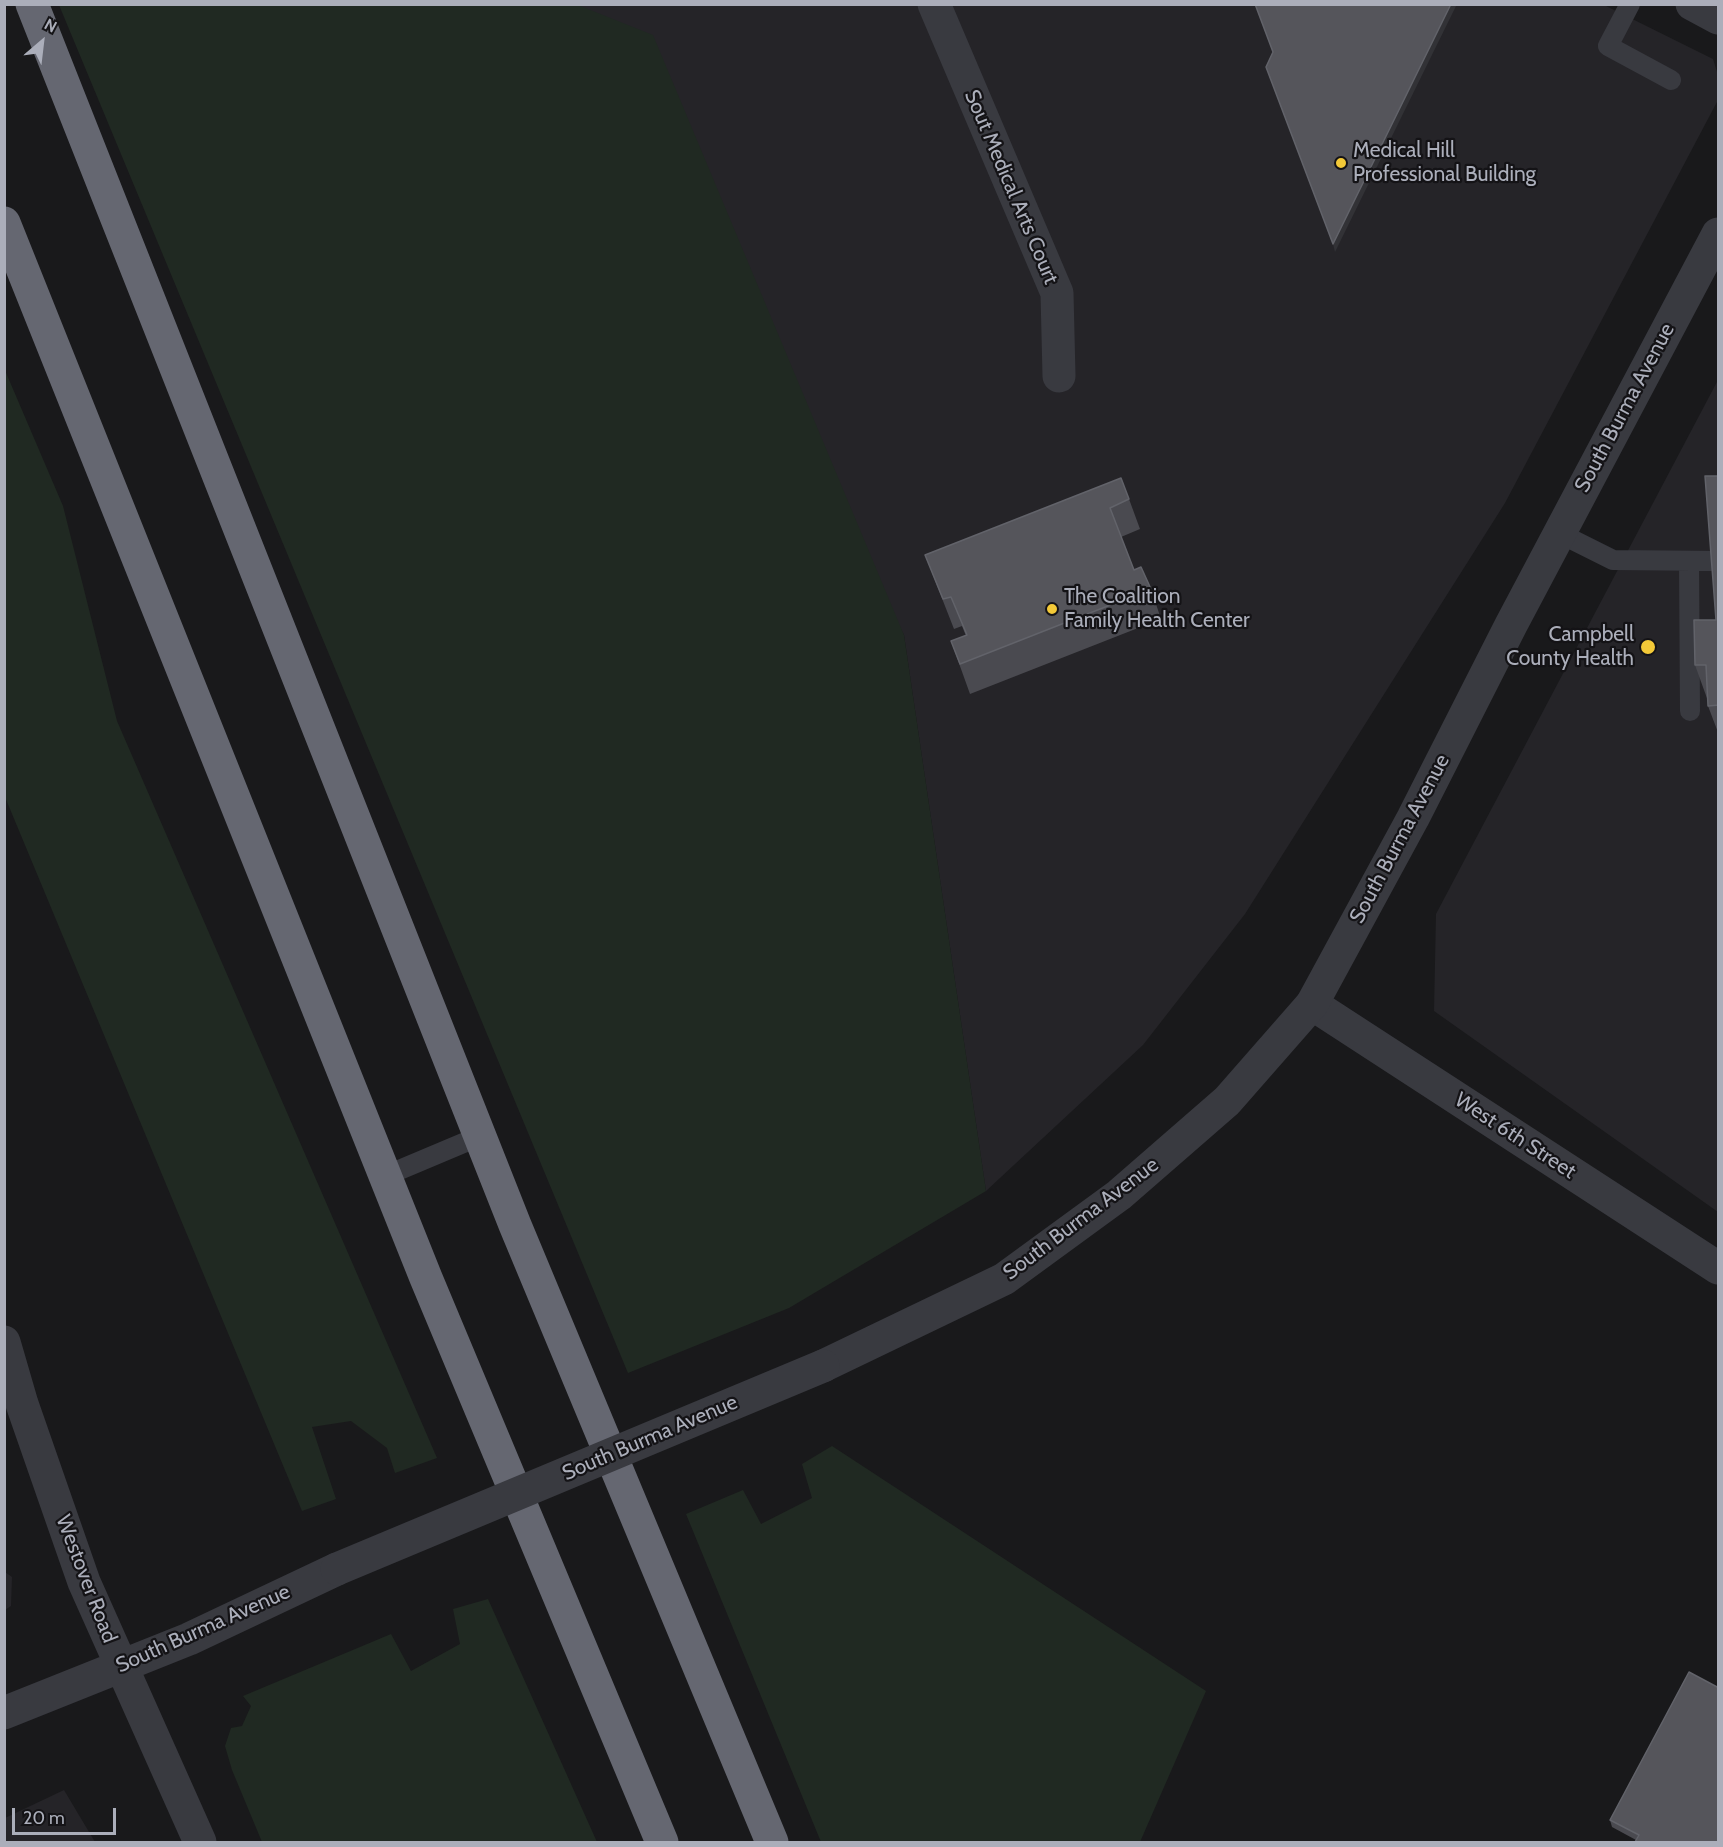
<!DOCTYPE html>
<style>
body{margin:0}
#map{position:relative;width:1723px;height:1847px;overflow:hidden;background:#19191b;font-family:Cabin,sans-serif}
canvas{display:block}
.frame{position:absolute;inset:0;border:6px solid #abaeba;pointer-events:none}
.north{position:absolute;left:12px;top:12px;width:60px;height:60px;-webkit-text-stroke:4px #141316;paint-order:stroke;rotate:28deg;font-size:16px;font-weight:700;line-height:24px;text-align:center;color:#abaeba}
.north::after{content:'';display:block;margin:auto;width:21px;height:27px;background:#abaeba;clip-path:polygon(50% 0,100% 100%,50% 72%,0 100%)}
.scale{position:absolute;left:12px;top:1808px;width:104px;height:27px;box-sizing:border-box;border:3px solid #abaeba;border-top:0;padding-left:8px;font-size:18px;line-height:21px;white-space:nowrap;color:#abaeba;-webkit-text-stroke:4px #141316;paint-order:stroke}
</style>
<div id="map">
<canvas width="1723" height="1847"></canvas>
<div class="frame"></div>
<div class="north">N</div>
<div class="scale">20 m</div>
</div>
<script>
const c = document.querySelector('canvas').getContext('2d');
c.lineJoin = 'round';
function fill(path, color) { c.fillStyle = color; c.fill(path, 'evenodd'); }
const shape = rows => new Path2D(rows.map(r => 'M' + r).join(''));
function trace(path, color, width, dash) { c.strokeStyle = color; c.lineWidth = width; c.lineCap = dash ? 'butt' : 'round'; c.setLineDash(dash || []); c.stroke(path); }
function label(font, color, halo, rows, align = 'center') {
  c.font = font + ' Cabin,sans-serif'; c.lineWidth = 4.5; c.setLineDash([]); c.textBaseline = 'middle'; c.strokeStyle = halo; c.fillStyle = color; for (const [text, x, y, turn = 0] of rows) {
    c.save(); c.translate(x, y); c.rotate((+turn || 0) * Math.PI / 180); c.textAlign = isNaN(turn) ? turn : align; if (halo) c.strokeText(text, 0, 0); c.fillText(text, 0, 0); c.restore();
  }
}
fill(shape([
 [578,5,1604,5,1713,59,1718,75,1718,100,1505,503,1245,914,1143,1045,986,1191,904,635],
 [1718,380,1718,1212,1434,1011,1436,914],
 [5,1572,12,1577,11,1606,5,1610],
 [64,1790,95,1842,5,1842,5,1818]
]), '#252428');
fill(shape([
 [59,5,578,5,653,35,904,635,986,1191,789,1308,628,1373],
 [4,368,63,506,117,721,437,1458,395,1473,387,1448,351,1421,312,1427,336,1499,302,1511,5,797],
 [832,1446,1206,1691,1140,1842,821,1842,686,1514,743,1490,761,1524,812,1498,802,1464],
 [488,1599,597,1842,262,1842,232,1770,225,1746,231,1728,242,1726,251,1706,243,1696,391,1634,411,1671,460,1644,453,1609]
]), '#202922');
trace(shape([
 [1630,4,1608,46,1671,80],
 [1559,533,1613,560,1718,561],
 [1689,561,1690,711],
 [385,1176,480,1136]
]), '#393a40', 20);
trace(shape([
 [934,4,1057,293,1059,376],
 [1692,4,1718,18],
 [1312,1004,1718,1268]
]), '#393a40', 33);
trace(shape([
 [4,1342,22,1404,84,1582,200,1842],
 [823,1366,1004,1279,1119,1195,1227,1101,1312,1004,1413,818,1511,625,1718,234],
 [4,1713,189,1639,337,1569]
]), '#393a40', 33);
trace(shape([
 [32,4,515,1225,772,1842],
 [4,223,426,1278,662,1842]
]), '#656771', 33);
trace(shape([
 [337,1569,823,1366]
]), '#393a40', 33);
fill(shape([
 [1719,476,1719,735,1708,706,1708,701,1695,665,1716,620],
 [1129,499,1140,529,1121,537,1134,570,1151,589,1161,619,970,694,951,641,966,636,962,626,954,629,925,555],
 [1719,1688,1636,1840,1612,1827,1610,1820]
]), '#4a4a50');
fill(shape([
 [1451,4,1457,4,1335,252,1333,244]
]), '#323236');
const building = shape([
 [1255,4,1451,4,1333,244,1266,67,1273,52,1255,4],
 [1705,476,1719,476,1719,705,1708,706,1706,665,1695,665,1694,620,1716,620,1705,476],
 [1121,478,1129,499,1110,508,1134,570,1141,567,1151,589,960,664,951,641,967,635,951,597,943,599,925,555,1121,478],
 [1689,1672,1719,1688,1719,1842,1635,1842,1639,1835,1610,1820,1689,1672]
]);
fill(building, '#55555b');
trace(building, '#62636a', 1.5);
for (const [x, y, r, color] of [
 [1341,163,6,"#f3c938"],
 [1052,609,6,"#f3c938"],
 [1648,647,8,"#f3c938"]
]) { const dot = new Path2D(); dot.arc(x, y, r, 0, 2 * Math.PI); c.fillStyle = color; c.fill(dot); trace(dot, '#141316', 2); }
label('21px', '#abaeba', '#141316', [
 ["Medical Hill",1353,151],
 ["Professional Building",1353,175],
 ["The Coalition",1064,597],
 ["Family Health Center",1064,621],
 ["Campbell",1634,635,"right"],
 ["County Health",1634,659,"right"]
], 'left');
label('21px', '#abaeba', '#141316', [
 ["Sout Medical Arts Court",1011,187,67],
 ["South Burma Avenue",1625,408,-62],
 ["South Burma Avenue",1400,839,-62],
 ["West 6th Street",1515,1136,33],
 ["South Burma Avenue",1081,1219,-37],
 ["South Burma Avenue",650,1438,-23],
 ["Westover Road",86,1579,69],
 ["South Burma Avenue",203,1629,-24]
]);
</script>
